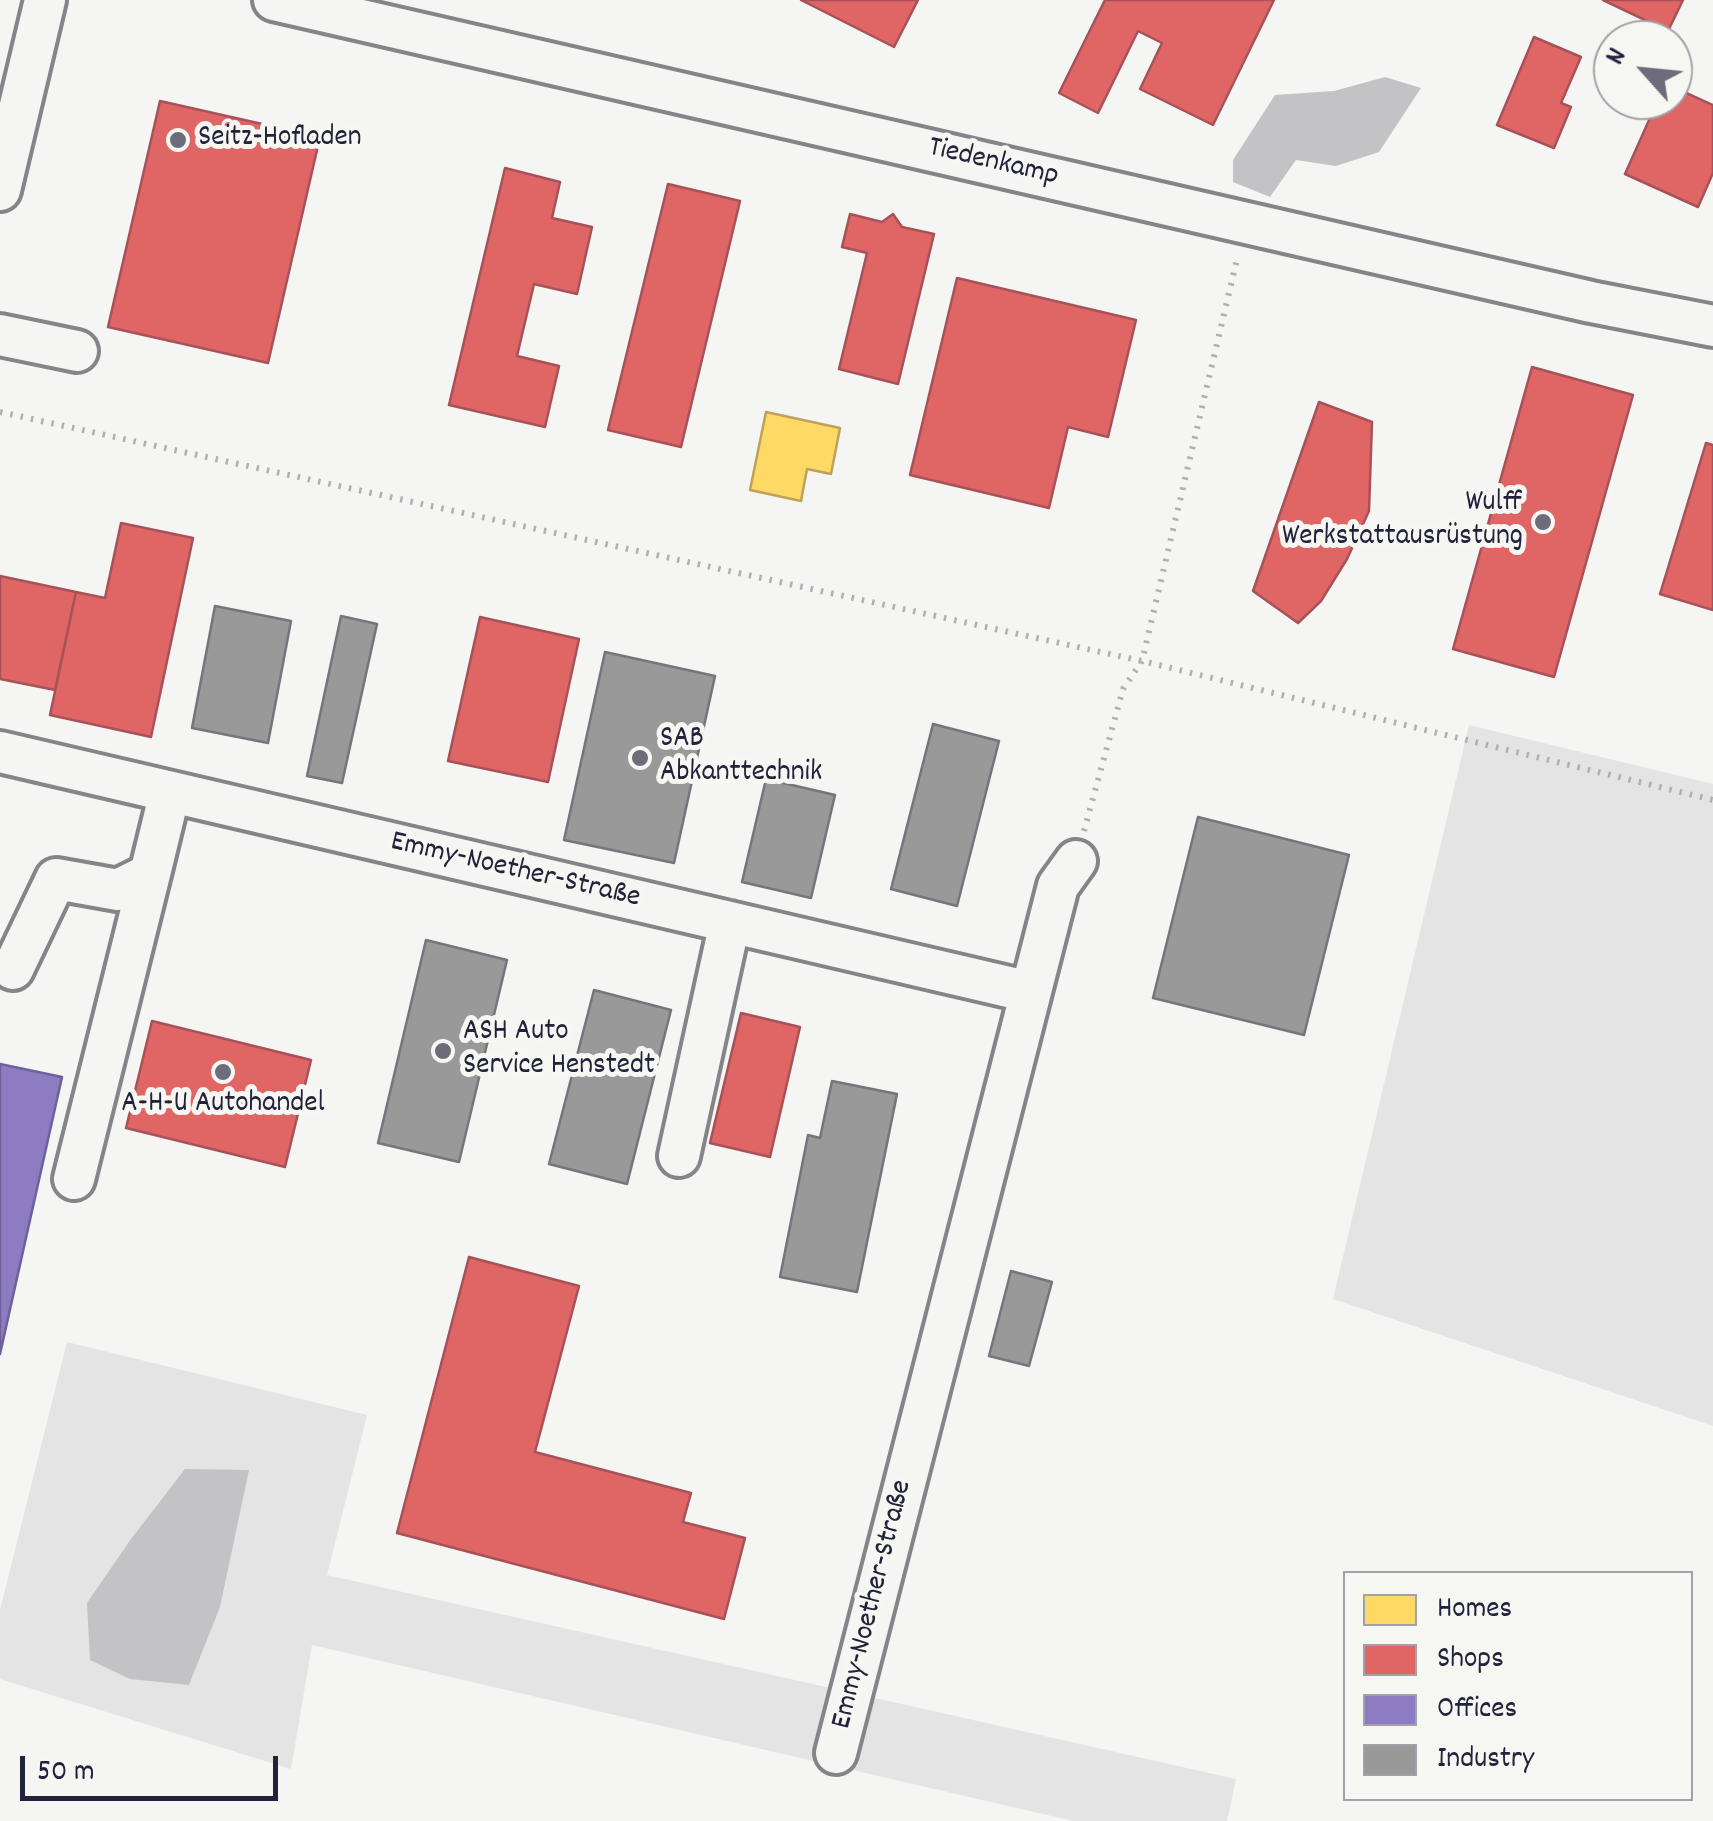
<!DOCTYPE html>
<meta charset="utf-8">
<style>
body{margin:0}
#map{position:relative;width:1713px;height:1821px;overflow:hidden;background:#f5f5f3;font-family:Dekko,sans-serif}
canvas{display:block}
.legend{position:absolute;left:1343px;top:1571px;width:350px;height:230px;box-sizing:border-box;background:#f6f6f2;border:2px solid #a1a1a9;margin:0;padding:12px 18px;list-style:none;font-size:30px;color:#22223b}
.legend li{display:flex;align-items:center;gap:20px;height:50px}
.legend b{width:50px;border:2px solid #a1a1a9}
.north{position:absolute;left:1593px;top:20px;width:100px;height:100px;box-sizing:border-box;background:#f6f6f2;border:2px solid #a1a1a9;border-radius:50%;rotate:297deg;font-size:28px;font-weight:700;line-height:40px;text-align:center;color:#22223b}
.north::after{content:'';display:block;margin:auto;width:35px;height:45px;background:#6c6c7b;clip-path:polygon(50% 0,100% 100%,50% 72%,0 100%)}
.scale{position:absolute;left:20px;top:1756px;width:258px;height:45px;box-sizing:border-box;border:5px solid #22223b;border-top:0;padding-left:12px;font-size:30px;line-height:35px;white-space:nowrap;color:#22223b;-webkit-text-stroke:8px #f6f6f2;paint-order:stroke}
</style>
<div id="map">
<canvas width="1713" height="1821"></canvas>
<ul class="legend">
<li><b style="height:28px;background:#ffd966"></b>Homes</li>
<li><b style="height:28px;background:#e06666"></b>Shops</li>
<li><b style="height:28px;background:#8e7cc3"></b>Offices</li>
<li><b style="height:28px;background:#999"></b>Industry</li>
</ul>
<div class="north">N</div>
<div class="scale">50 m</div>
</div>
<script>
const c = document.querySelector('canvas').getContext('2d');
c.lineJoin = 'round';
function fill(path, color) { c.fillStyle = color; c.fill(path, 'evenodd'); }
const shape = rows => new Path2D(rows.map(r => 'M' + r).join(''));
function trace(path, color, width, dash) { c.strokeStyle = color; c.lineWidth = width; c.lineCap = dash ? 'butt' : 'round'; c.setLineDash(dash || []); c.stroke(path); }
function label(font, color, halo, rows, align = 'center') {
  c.font = font + ' Dekko,sans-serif'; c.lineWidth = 10; c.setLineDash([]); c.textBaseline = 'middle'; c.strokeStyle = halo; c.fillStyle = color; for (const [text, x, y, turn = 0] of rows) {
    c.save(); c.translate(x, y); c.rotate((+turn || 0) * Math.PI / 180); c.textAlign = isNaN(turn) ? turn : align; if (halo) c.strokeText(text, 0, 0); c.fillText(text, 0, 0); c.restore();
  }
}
fill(shape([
 [1469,725,1713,784,1713,1426,1333,1299],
 [67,1342,367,1415,327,1575,1236,1779,1227,1821,1073,1821,312,1645,291,1769,0,1679,0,1610]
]), '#e4e4e4');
fill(shape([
 [1385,77,1421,88,1379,152,1336,166,1296,160,1270,197,1233,182,1233,160,1275,95,1334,91],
 [185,1469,249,1470,220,1607,189,1685,130,1679,90,1660,87,1603,131,1539]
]), '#c3c3c6');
const homes = shape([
 [766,412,840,428,831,474,807,469,801,501,750,490,766,412]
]);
fill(homes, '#ffd966');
trace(homes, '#bda259', 2.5);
const shops = shape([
 [801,0,918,0,894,47,801,0],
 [1105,0,1274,0,1213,125,1140,89,1162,43,1138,31,1098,113,1059,93,1105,0],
 [1603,0,1683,0,1668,31,1603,0],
 [1534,37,1581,57,1561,103,1571,107,1554,148,1497,125,1534,37],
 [1673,87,1713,105,1713,173,1698,207,1625,174,1658,100,1673,100,1673,87],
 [160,101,320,137,268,363,108,327,160,101],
 [505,168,560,182,552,218,592,227,577,294,534,284,517,356,559,366,545,427,449,405,505,168],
 [668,184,740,201,681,447,608,430,668,184],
 [850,214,882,222,893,214,902,227,934,234,898,384,839,369,867,253,842,247,850,214],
 [957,278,1136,320,1108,437,1068,427,1049,508,910,475,957,278],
 [1532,367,1633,395,1554,677,1453,649,1532,367],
 [1319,402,1372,422,1369,511,1347,559,1321,601,1298,623,1253,591,1319,402],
 [1706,443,1713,445,1713,610,1660,594,1706,443],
 [121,523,193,538,151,737,50,715,76,592,105,598,121,523],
 [0,576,76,592,55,690,0,679,0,576],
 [480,617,579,639,548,782,448,761,480,617],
 [741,1013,800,1027,770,1157,710,1143,741,1013],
 [152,1021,311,1060,285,1167,126,1128,152,1021],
 [469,1257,579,1286,535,1452,691,1493,683,1522,745,1538,724,1619,397,1533,469,1257]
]);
fill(shops, '#e06666');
trace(shops, '#a75259', 2.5);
const offices = shape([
 [0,1064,62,1077,0,1354,0,1064]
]);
fill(offices, '#8e7cc3');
trace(offices, '#6e619a', 2.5);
const industry = shape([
 [215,606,291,621,268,743,192,728,215,606],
 [341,616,377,624,342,783,307,776,341,616],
 [605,652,715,676,674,863,564,840,605,652],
 [933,724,999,741,957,906,891,889,933,724],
 [766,779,835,795,811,898,742,882,766,779],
 [1198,817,1349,855,1304,1035,1153,998,1198,817],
 [426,940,507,960,459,1162,378,1143,426,940],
 [594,990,671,1010,627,1184,549,1164,594,990],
 [832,1081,897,1094,857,1292,780,1277,808,1135,820,1138,832,1081],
 [1011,1271,1052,1282,1029,1366,989,1356,1011,1271]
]);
fill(industry, '#999');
trace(industry, '#75757d', 2.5);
const minor = shape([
 [274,0,1591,302,1713,326],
 [0,190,45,0],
 [0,335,77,351],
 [0,752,1030,992],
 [13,969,56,879,118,890,150,874,170,792],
 [679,1156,730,922],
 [74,1179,150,874],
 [836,1753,1058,886,1076,861]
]);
trace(minor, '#858589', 48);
trace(shape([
 [0,412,1142,661,1713,800],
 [1084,831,1123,689,1142,661,1238,255]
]), '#b0b0b2', 6, [2.5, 8]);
trace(minor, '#f5f5f3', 40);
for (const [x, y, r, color] of [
 [178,140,10,"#6c6c7b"],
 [1543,522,10,"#6c6c7b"],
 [640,758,10,"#6c6c7b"],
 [443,1051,10,"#6c6c7b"],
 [223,1072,10,"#6c6c7b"]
]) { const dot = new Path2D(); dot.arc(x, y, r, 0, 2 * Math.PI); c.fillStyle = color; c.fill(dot); trace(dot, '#f6f6f2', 4); }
label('30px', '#22223b', '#f6f6f2', [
 ["Seitz-Hofladen",198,140],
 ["Wulff",1523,505,"right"],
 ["Werkstattausrüstung",1523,539,"right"],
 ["SAB",660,741],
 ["Abkanttechnik",660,775],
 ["ASH Auto",463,1034],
 ["Service Henstedt",463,1068],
 ["A-H-U Autohandel",223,1106,"center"]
], 'left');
label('30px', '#22223b', '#f6f6f2', [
 ["Tiedenkamp",993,164,13],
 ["Emmy-Noether-Straße",515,872,13],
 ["Emmy-Noether-Straße",874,1605,-76]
]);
</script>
